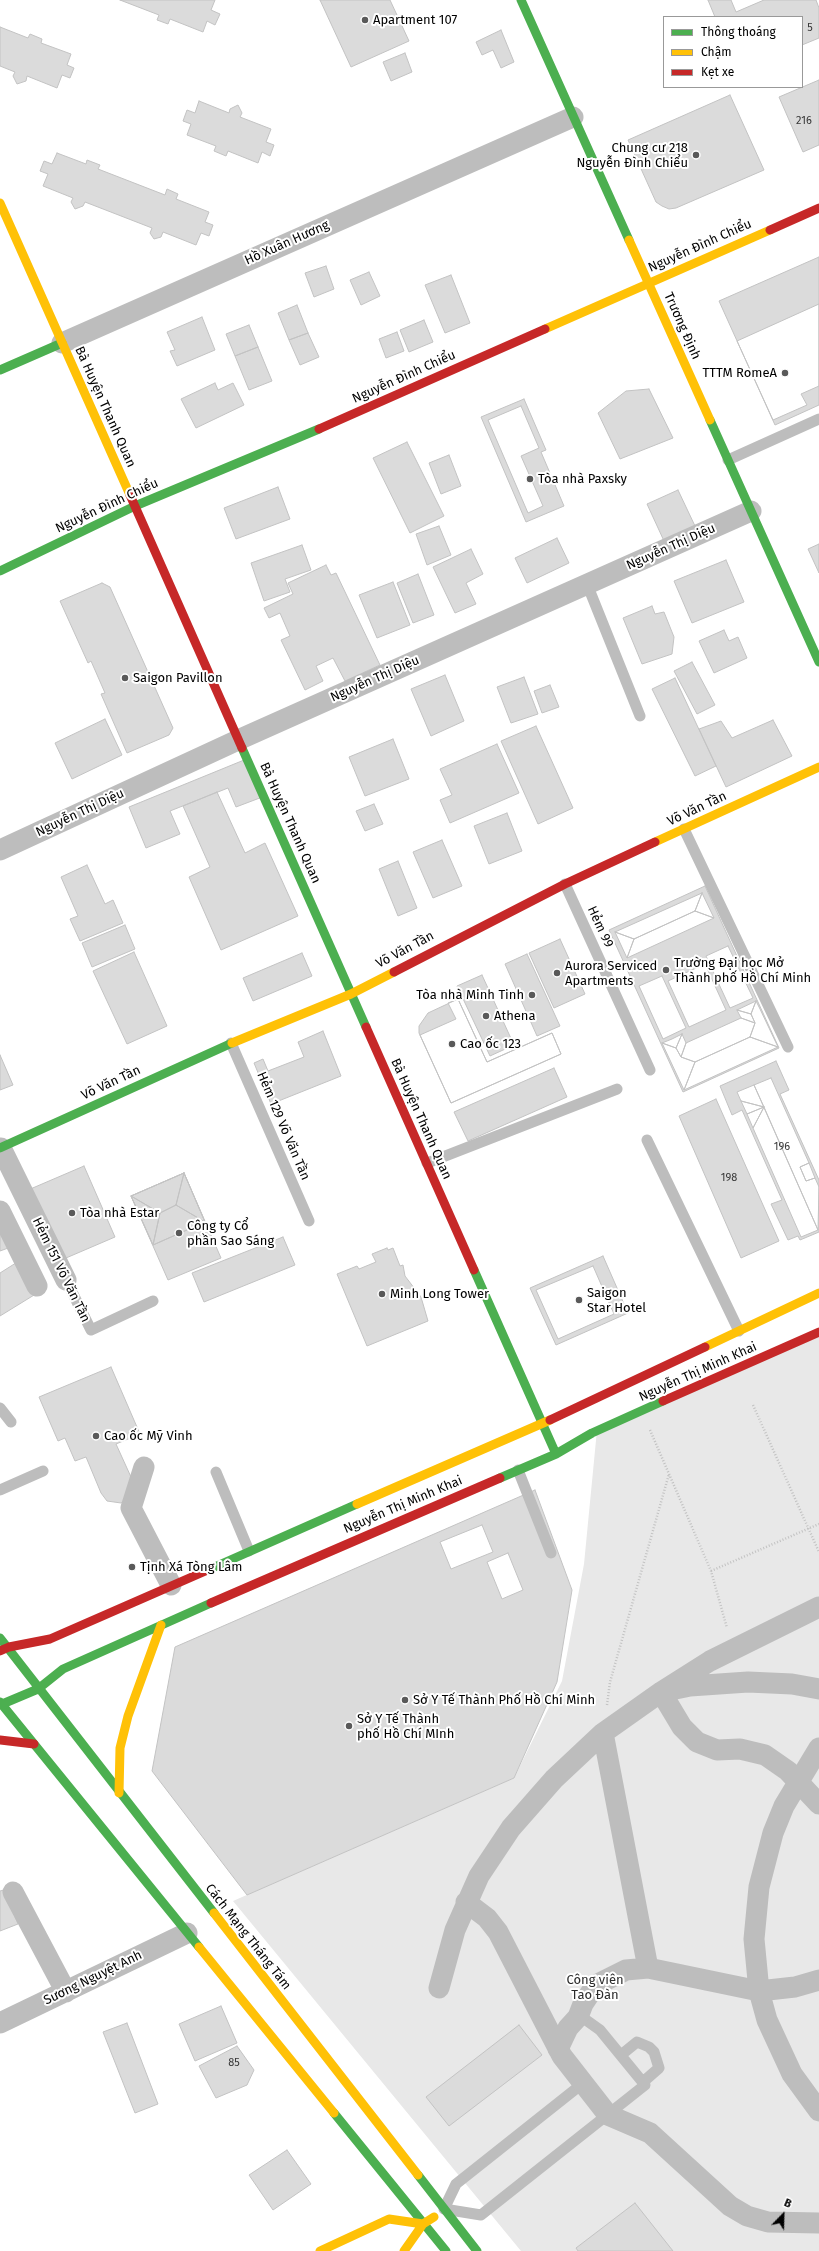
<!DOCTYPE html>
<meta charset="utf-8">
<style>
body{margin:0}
#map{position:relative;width:819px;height:2251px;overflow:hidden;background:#fff;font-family:"Fira Sans",sans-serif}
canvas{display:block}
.legend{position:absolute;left:663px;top:16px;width:140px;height:72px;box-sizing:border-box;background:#fff;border:1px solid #999;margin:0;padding:5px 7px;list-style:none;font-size:12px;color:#000}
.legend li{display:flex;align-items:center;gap:8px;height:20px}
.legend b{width:20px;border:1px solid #999}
.north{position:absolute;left:763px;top:2195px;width:40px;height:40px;-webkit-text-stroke:3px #fff;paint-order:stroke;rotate:23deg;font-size:11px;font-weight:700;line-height:16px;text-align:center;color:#000}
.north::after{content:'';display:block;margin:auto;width:14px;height:18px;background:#000;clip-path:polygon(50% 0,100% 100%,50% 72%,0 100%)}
</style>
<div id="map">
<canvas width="819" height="2251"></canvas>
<ul class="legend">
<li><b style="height:5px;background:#4caf50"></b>Thông thoáng</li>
<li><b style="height:5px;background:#ffc107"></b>Chậm</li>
<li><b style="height:5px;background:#c62828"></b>Kẹt xe</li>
</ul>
<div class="north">B</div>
</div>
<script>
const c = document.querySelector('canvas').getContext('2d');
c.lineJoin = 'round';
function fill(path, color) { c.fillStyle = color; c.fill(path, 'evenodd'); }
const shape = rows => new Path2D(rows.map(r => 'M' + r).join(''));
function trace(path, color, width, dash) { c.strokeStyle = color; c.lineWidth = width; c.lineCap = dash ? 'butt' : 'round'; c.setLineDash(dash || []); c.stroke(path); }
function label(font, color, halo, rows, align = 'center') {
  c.font = font + ' "Fira Sans",sans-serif'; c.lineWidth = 4; c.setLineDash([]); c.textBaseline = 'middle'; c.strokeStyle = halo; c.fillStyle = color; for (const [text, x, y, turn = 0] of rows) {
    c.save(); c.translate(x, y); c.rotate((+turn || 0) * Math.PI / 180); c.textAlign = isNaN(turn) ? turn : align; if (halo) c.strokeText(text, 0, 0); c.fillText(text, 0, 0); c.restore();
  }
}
fill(shape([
 [819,1335,819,2251,521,2251,233,1901,514,1778,562,1681,584,1564,597,1430]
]), '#e8e8e8');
const building = shape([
 [120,0,215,0,211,10,220,14,215,25,207,21,203,32,170,19,168,24,157,20,159,15,120,0],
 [320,0,390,0,409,41,351,67,320,0],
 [708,0,731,0,736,12,764,0,816,0,819,8,819,38,802,45,802,17,715,17,708,0],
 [0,27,28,38,30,34,42,39,41,43,71,54,67,65,74,68,70,78,62,75,57,88,27,76,26,81,17,84,13,76,15,72,0,66,0,27],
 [501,30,514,62,501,68,493,50,482,55,476,42,501,30],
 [405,53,412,72,391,81,383,62,405,53],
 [819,80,819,145,803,152,779,97,819,80],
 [730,95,764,170,676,208,669,209,662,206,656,202,628,140,730,95],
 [199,101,229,113,230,109,238,105,242,113,240,117,271,129,266,142,274,145,270,156,262,152,258,163,228,151,226,156,214,151,216,146,187,135,191,124,183,121,187,110,195,113,199,101],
 [57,153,86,164,87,160,100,165,98,169,165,195,167,189,178,194,176,199,209,212,205,222,213,225,209,236,201,233,196,245,163,232,161,237,154,239,150,233,152,228,85,202,83,206,75,209,71,202,73,198,43,186,48,174,40,171,44,161,52,164,57,153],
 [819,257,819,405,775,425,719,301,819,257],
 [326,266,334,289,314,297,305,273,326,266],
 [369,272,380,296,361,305,350,280,369,272],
 [451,275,470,323,445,333,425,285,451,275],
 [819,304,819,386,801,394,807,405,773,420,737,341,819,304],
 [297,305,308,333,289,340,278,313,297,305],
 [202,317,215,350,177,366,170,351,175,350,167,332,202,317],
 [424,320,433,342,409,352,400,330,424,320],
 [249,325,258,347,235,356,226,334,249,325],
 [397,332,404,351,386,358,379,339,397,332],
 [308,333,319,357,300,365,289,340,308,333],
 [258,347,272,381,249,390,235,356,258,347],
 [215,383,218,390,233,383,244,405,196,428,181,399,215,383],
 [649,389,673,438,620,459,598,413,626,391,649,389],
 [524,399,546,450,541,452,564,506,526,522,481,417,524,399],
 [521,406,539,448,521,456,543,506,528,513,488,420,521,406],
 [407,442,444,516,410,533,373,458,407,442],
 [449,455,461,486,441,494,429,463,449,455],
 [278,487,290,519,236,539,224,508,278,487],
 [678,490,695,526,664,541,647,504,678,490],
 [439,526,451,555,427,565,416,534,439,526],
 [557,538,569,563,527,583,515,558,557,538],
 [819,544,819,573,808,549,819,544],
 [302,545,311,570,285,579,290,592,264,601,251,563,302,545],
 [471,549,483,574,466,583,476,604,455,613,433,567,471,549],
 [726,560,744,602,692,623,674,581,726,560],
 [326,565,331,575,336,573,380,665,345,681,333,658,316,666,323,681,305,690,281,640,290,636,280,613,269,618,264,608,293,594,288,583,326,565],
 [418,574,434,615,413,623,397,583,418,574],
 [393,582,410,625,377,638,359,595,393,582],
 [102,583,110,587,173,728,169,735,127,753,101,694,105,693,91,661,88,663,60,601,102,583],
 [652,606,655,614,664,612,674,637,672,654,642,664,623,618,652,606],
 [724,630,729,641,738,637,747,658,714,673,699,641,724,630],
 [692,662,715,705,697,714,674,671,692,662],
 [445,675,464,721,431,736,411,689,445,675],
 [524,677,538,714,511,723,497,687,524,677],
 [675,678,716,766,695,776,652,689,675,678],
 [550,685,559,707,542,713,534,691,550,685],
 [105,719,122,755,72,779,55,743,105,719],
 [773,720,792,756,726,787,699,729,721,721,732,738,773,720],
 [536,726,573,808,538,824,501,741,536,726],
 [393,739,409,779,365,796,349,757,393,739],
 [497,744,519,793,450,823,440,800,452,795,440,769,497,744],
 [249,758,265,796,236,807,228,788,170,811,180,834,146,848,129,807,249,758],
 [217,792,245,853,265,843,298,916,221,950,189,877,210,867,183,806,217,792],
 [374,804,383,824,365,831,356,811,374,804],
 [507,813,522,851,489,864,474,826,507,813],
 [442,840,462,886,433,898,413,852,442,840],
 [398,861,417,908,398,916,379,869,398,861],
 [87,865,105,904,113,900,123,923,80,941,70,919,78,916,61,877,87,865],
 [705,886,779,1048,683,1092,609,930,705,886],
 [705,964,726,1010,689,1027,668,981,705,964],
 [702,893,714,918,695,911,702,893],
 [702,893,695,911,634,939,615,932,702,893],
 [695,911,714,918,627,958,634,939,695,911],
 [125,925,135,949,92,967,82,943,125,925],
 [615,932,634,939,627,958,615,932],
 [560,939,585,994,554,1008,529,953,560,939],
 [728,946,753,998,730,1008,706,956,728,946],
 [134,952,167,1026,127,1044,93,971,134,952],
 [302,953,312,976,253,1001,243,978,302,953],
 [527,954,560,1026,537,1036,505,964,527,954],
 [482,975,514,1045,490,1056,457,986,482,975],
 [662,976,686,1028,663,1039,639,986,662,976],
 [458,999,487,1062,552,1033,561,1054,451,1103,419,1033,419,1026,428,1013,458,999],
 [458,999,487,1062,552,1033,561,1054,451,1103,420,1035,456,1019,448,1003,458,999],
 [756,1001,751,1014,737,1010,756,1001],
 [756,1001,760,1009,778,1047,750,1037,755,1023,751,1014,756,1001],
 [737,1010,751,1014,755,1023,741,1018,737,1010],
 [741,1018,755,1023,750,1037,695,1062,681,1057,686,1043,741,1018],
 [323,1031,341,1076,271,1104,254,1063,263,1059,268,1071,304,1057,298,1042,323,1031],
 [682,1034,686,1043,681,1057,676,1048,682,1034],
 [682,1034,676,1048,662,1043,672,1039,682,1034],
 [750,1037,778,1047,684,1090,695,1062,750,1037],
 [662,1043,676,1048,681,1057,695,1062,684,1090,662,1043],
 [0,1055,13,1085,0,1090,0,1055],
 [776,1061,789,1090,780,1094,819,1180,819,1232,800,1240,798,1236,788,1240,771,1204,782,1200,742,1110,732,1115,720,1086,776,1061],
 [554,1068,567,1097,468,1141,454,1112,554,1068],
 [771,1078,809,1163,800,1167,806,1181,815,1178,819,1187,818,1230,754,1085,771,1078],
 [754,1085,764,1107,741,1101,737,1092,754,1085],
 [716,1099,779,1241,741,1258,679,1116,716,1099],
 [741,1101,764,1107,747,1114,741,1101],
 [764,1107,753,1128,747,1114,764,1107],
 [764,1107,818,1230,801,1237,753,1128,764,1107],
 [809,1163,815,1178,806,1181,800,1167,809,1163],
 [84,1166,115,1237,59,1261,28,1190,84,1166],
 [184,1173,221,1258,168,1280,131,1196,184,1173],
 [184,1173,205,1222,153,1245,131,1196,184,1173],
 [184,1173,205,1222,176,1205,184,1173],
 [184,1173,176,1205,160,1213,131,1196,184,1173],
 [131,1196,160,1213,153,1245,131,1196],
 [176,1205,205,1222,153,1245,160,1213,176,1205],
 [0,1221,11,1247,0,1251,0,1221],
 [283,1237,295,1265,204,1302,192,1273,283,1237],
 [387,1248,388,1250,393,1248,400,1266,403,1265,405,1276,421,1297,428,1321,367,1346,337,1274,357,1266,359,1269,376,1262,372,1254,387,1248],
 [603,1256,628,1313,556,1345,530,1288,603,1256],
 [19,1261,39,1292,0,1316,0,1273,19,1261],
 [593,1266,614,1314,558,1339,536,1290,593,1266],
 [111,1367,140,1434,116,1444,131,1477,129,1499,121,1503,107,1501,101,1493,86,1457,75,1461,65,1438,58,1441,39,1397,111,1367],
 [535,1490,572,1590,557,1682,514,1778,247,1895,152,1771,175,1647,535,1490],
 [482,1525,493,1552,451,1569,440,1542,482,1525],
 [508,1553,523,1590,502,1599,487,1562,508,1553],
 [4,1890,18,1924,0,1931,0,1891,4,1890],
 [221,2006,237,2043,195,2061,179,2024,221,2006],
 [127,2023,158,2104,135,2113,103,2032,127,2023],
 [519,2025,542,2055,449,2126,426,2097,519,2025],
 [237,2046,254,2070,247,2085,216,2098,199,2066,237,2046],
 [287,2150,311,2184,273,2210,249,2175,287,2150],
 [635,2203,673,2251,578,2251,576,2248,635,2203]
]);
fill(building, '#dbdbdb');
trace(building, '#c3c3c3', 1);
trace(shape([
 [753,1405,819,1552],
 [650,1430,711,1571,727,1628],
 [711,1571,819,1524],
 [607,1705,610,1682,669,1474]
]), '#c2c2c2', 2.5, [1, 2]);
trace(shape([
 [728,460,819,419],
 [587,584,640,716],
 [684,829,788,1047],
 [565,884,650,1070],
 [231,1043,309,1221],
 [647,1140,739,1331],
 [427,1163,617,1089],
 [66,1280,91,1330,153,1301],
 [0,1408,11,1422],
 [518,1470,551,1553],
 [216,1472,249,1551],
 [0,1490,43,1471],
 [578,2017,586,2020,600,2030,645,2085,481,2215,444,2209,456,2184,582,2084],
 [621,2055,637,2042,649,2047,654,2052,659,2068,643,2082]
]), '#bdbdbd', 11);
trace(shape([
 [62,343,573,117],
 [0,850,238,740,751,511],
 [1,1148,66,1280],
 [0,1211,37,1286],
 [144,1467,131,1508,171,1585],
 [819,1689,792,1684,748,1682,690,1686,661,1692,682,1727,697,1742,717,1750,740,1749,765,1755,788,1771,819,1804],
 [603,1733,648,1968],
 [819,1748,784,1806,773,1833,759,1887,754,1939,759,1991,767,2020,792,2074,819,2111],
 [13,1892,66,1992],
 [466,1902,487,1918,498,1932,562,2056,608,2115,650,2133,730,2206,747,2216,768,2222,819,2223],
 [439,1988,455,1930,479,1876,511,1828,554,1779,603,1733,661,1692,710,1661,819,1607],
 [0,2023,187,1933],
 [558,2049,568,2028,578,2017,583,2004,591,1992,600,1983,626,1970,648,1968,759,1991,795,1987,819,1980]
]), '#bdbdbd', 21);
trace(shape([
 [521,0,629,240],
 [0,370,62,343],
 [710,420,819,662],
 [0,571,135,506,319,429],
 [242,748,366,1027],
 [0,1148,232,1043],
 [474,1270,556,1454],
 [500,1478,556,1454,592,1433,663,1401],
 [210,1569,357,1504],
 [0,1638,214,1913],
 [0,1702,199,1947],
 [0,1705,38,1689,63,1669,211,1603],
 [334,2113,446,2251],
 [418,2175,477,2251]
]), '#4caf50', 9);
trace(shape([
 [0,203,130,495],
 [629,240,710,420],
 [545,329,770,230],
 [655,842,819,767],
 [232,1043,351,994,394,972],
 [705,1347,819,1293],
 [357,1504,550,1420],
 [119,1793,120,1748,128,1716,161,1625],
 [214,1913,418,2175],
 [199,1947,334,2113],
 [320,2251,389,2219,423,2224],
 [404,2251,423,2224,434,2217]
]), '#ffc107', 9);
trace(shape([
 [770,230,819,208],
 [319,429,545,329],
 [130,495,242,748],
 [394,972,565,884,655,842],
 [366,1027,474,1270],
 [663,1401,819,1332],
 [550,1420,705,1347],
 [211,1603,500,1478],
 [0,1651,9,1647,50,1639,210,1569],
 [0,1740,34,1744]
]), '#c62828', 9);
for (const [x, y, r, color] of [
 [365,20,4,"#595959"],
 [696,155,4,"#595959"],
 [785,373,4,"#595959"],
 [530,479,4,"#595959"],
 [125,678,4,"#595959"],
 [666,970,4,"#595959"],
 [557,973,4,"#595959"],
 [532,995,4,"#595959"],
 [486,1016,4,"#595959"],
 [452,1044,4,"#595959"],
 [72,1213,4,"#595959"],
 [179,1233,4,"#595959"],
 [382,1294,4,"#595959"],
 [579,1300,4,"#595959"],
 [96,1436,4,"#595959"],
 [132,1567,4,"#595959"],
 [405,1700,4,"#595959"],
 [349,1726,4,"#595959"]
]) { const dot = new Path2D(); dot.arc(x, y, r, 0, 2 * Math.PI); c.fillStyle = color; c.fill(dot); trace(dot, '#fff', 1.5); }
label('11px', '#373737', null, [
 ["5",810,28],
 ["216",804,121],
 ["196",782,1147],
 ["198",729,1178],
 ["85",234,2063]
]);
label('13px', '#000', '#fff', [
 ["Apartment 107",373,20],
 ["Chung cư 218",688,148,"right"],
 ["Nguyễn Đình Chiểu",688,163,"right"],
 ["TTTM RomeA",777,373,"right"],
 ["Tòa nhà Paxsky",538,479],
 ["Saigon Pavillon",133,678],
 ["Trường Đại học Mở",674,963],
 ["Thành phố Hồ Chí Minh",674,978],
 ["Aurora Serviced",565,966],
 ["Apartments",565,981],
 ["Tòa nhà Minh Tinh",524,995,"right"],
 ["Athena",494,1016],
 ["Cao ốc 123",460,1044],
 ["Tòa nhà Estar",80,1213],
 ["Công ty Cổ",187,1226],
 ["phần Sao Sáng",187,1241],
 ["Saigon",587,1293],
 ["Star Hotel",587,1308],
 ["Minh Long Tower",390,1294],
 ["Cao ốc Mỹ Vinh",104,1436],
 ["Tịnh Xá Tòng Lâm",140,1567],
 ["Sở Y Tế Thành Phố Hồ Chí Minh",413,1700],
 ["Sở Y Tế Thành",357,1719],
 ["phố Hồ Chí MInh",357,1734]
], 'left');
label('13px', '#000', '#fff', [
 ["Hồ Xuân Hương",287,243,-24],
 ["Nguyễn Đình Chiểu",700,246,-24],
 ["Trương Định",682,326,66],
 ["Nguyễn Đình Chiểu",404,377,-24],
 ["Bà Huyện Thanh Quan",105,407,66],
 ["Nguyễn Đình Chiểu",107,506,-25],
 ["Nguyễn Thị Diệu",671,547,-24],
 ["Nguyễn Thị Diệu",375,679,-24],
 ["Võ Văn Tần",697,809,-25],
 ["Nguyễn Thị Diệu",80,813,-25],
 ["Bà Huyện Thanh Quan",290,823,66],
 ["Hẻm 99",600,927,65],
 ["Võ Văn Tần",405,950,-28],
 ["Võ Văn Tần",111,1083,-25],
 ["Bà Huyện Thanh Quan",421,1119,66],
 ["Hẻm 129 Võ Văn Tần",283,1126,67],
 ["Hẻm 151 Võ Văn Tần",61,1270,64],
 ["Nguyễn Thị Minh Khai",698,1372,-24],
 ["Nguyễn Thị Minh Khai",403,1505,-23],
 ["Cách Mạng Tháng Tám",248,1937,52],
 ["Sương Nguyệt Anh",93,1978,-26]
]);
label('13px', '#2c2c2c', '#fff', [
 ["Công viên",595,1980],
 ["Tao Đàn",595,1995]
]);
</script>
